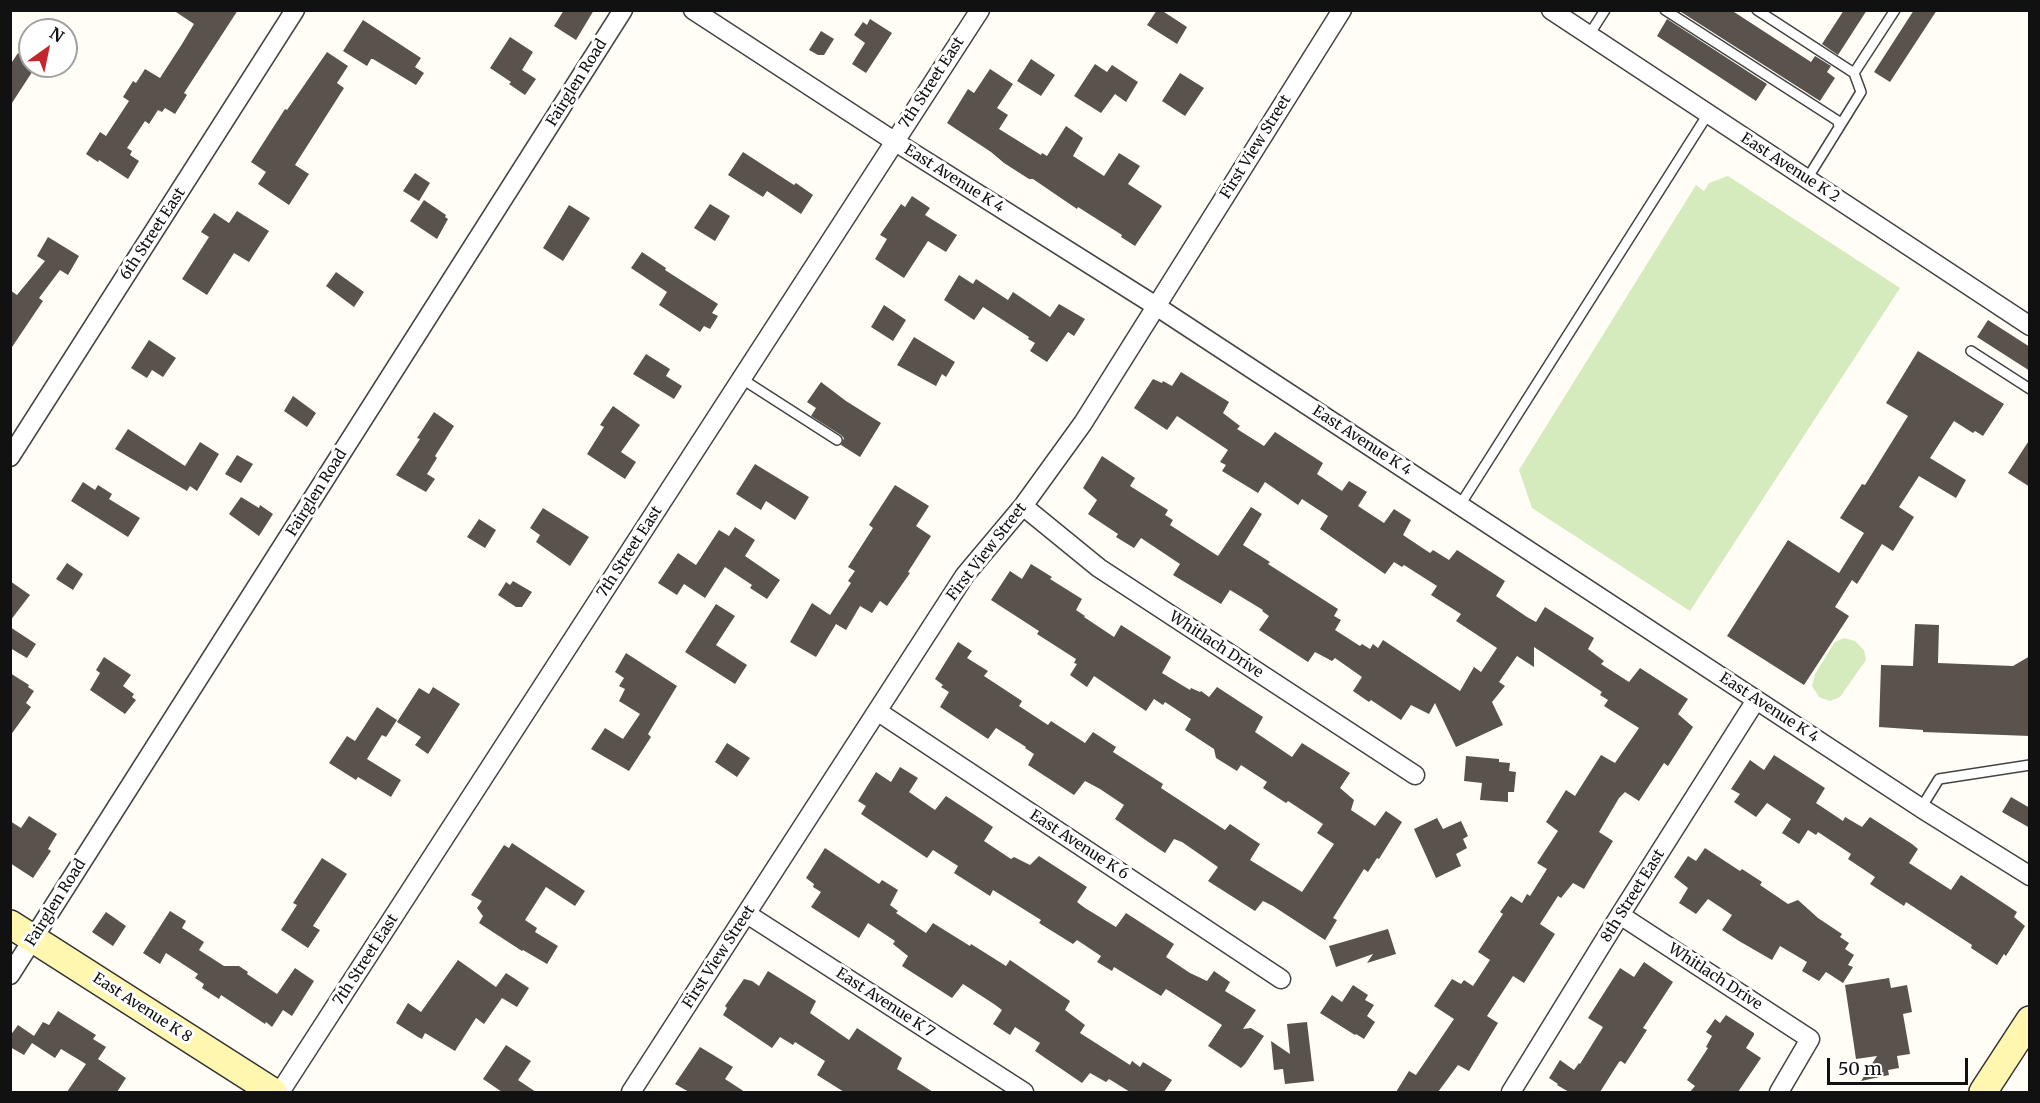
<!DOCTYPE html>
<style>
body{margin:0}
#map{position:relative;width:2040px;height:1103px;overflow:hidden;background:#fffdf5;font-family:Merriweather,serif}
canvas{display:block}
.frame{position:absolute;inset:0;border:12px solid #111;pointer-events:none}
.north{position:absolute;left:18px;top:18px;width:60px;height:60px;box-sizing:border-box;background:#fff;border:2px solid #a0a0a0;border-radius:50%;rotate:33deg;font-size:16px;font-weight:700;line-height:24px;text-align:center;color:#111}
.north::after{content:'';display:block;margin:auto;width:21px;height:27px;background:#c4262e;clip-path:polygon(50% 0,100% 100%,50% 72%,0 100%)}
.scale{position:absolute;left:1827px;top:1058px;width:141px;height:27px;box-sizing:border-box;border:3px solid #111;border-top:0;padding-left:8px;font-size:18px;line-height:21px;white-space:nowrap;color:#111;-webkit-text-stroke:4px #fff;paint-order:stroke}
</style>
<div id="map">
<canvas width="2040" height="1103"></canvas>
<div class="frame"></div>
<div class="north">N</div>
<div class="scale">50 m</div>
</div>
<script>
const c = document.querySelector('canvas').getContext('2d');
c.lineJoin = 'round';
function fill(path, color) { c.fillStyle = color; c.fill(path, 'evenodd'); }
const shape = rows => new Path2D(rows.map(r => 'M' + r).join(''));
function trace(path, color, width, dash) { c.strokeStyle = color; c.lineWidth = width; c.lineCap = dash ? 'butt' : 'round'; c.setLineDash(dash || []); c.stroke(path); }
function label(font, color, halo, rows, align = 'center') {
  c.font = font + ' Merriweather,serif'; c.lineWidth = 6; c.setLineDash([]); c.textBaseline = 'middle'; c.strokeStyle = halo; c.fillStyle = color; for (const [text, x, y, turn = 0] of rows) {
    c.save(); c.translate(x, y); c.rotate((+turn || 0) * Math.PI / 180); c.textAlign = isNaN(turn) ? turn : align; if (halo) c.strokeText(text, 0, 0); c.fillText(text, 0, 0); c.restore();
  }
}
fill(shape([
 [1728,176,1900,288,1690,611,1532,508,1519,470,1696,185,1704,191,1709,183],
 [1844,638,1855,641,1864,650,1866,660,1840,697,1830,701,1819,697,1812,686,1815,674,1835,642]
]), '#d5ebbd');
fill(shape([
 [173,10,238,10,184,93,187,95,175,114,165,108,162,112,158,110,149,124,145,121,127,148,132,151,130,155,139,161,128,179,99,160,98,162,86,154,100,132,106,136,129,101,123,97,133,81,136,83,145,69,160,78,182,44,194,24],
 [564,10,594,10,576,40,554,26],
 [1157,10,1161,10,1187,27,1177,44,1147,25],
 [1678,10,1731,10,1811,62,1815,56,1831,66,1827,72,1835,78,1820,101],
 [1844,10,1867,10,1838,55,1822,44],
 [1914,10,1937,10,1890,82,1874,72],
 [870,19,892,33,866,73,852,64,865,43,854,35,863,22,867,25],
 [1667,19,1767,84,1756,101,1657,36],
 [363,20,421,58,415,67,424,73,416,85,373,59,371,59,367,66,343,51],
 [821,31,834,39,824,55,818,55,809,50],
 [510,37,533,52,522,70,536,79,525,95,509,84,511,82,490,68],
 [327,52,348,66,337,83,344,88,295,165,309,174,289,205,258,184,266,172,251,162,285,109,287,110],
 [18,53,30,61,30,66,36,66,10,106,10,65],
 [1031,59,1055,75,1041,96,1017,81],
 [1095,64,1107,72,1112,65,1138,82,1126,102,1115,94,1101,113,1074,96],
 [990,69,1013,84,997,108,1008,115,999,129,1041,155,1042,153,1047,156,1066,126,1083,138,1073,156,1104,176,1119,153,1140,166,1128,184,1162,206,1135,246,1121,237,1122,235,1078,207,1077,209,1033,179,1029,179,1004,163,991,152,947,123,968,89,974,93],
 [1180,73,1204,88,1185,116,1162,101],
 [743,152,794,185,796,183,813,195,801,214,767,191,763,197,728,175],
 [415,173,430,183,419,201,403,191],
 [912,196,930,208,925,215,957,235,946,252,928,241,904,278,875,259,887,239,880,235,901,204,905,207],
 [424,200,446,215,445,217,448,219,437,239,410,221],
 [710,204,730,216,715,241,694,228],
 [569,205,590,218,563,261,543,248],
 [237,211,269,231,249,262,234,253,207,295,182,279,209,237,201,232,214,213,229,223],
 [48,237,79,256,68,275,60,270,39,298,43,301,10,350,10,290,17,295,45,261,37,256],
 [642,252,666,268,665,270,718,304,712,313,718,316,710,329,704,326,700,332,659,305,667,292,631,268],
 [336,272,364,292,354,307,326,286],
 [959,275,973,284,976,279,1008,300,1013,292,1050,317,1059,304,1085,319,1074,336,1068,332,1047,362,1030,351,1035,343,1028,339,1029,337,983,307,974,320,944,300],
 [884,305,906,320,893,341,871,327],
 [1988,320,2030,347,2030,371,1977,337],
 [914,337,955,362,946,377,942,374,936,386,897,365],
 [149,340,176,358,163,377,152,370,147,378,131,368],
 [1918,351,2004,404,1983,436,1975,431,1973,433,1954,421,1930,458,1966,480,1956,498,1919,476,1899,507,1914,517,1893,551,1882,544,1857,584,1852,580,1835,607,1849,616,1804,685,1727,636,1788,540,1839,573,1864,533,1840,518,1862,484,1865,485,1908,416,1886,403],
 [646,354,670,369,666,376,682,386,674,399,633,374],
 [1181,372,1229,402,1223,413,1240,426,1237,429,1264,446,1275,432,1323,463,1317,474,1342,491,1349,481,1367,492,1358,506,1384,523,1394,509,1411,520,1403,535,1430,553,1433,550,1449,560,1457,550,1505,581,1496,596,1527,617,1536,622,1545,607,1594,638,1588,649,1604,661,1601,664,1629,682,1640,668,1688,699,1678,714,1693,727,1668,766,1664,763,1639,801,1625,792,1619,798,1599,832,1613,841,1594,872,1584,889,1573,883,1561,898,1558,896,1540,924,1555,934,1524,983,1513,976,1487,1016,1498,1023,1469,1071,1458,1065,1438,1092,1396,1092,1409,1071,1416,1075,1454,1019,1434,1006,1452,979,1461,984,1464,980,1473,986,1490,960,1478,952,1503,914,1500,912,1511,896,1522,903,1527,894,1530,896,1547,869,1537,863,1558,831,1546,822,1566,790,1575,796,1601,755,1615,763,1639,728,1604,706,1608,700,1600,695,1602,692,1534,647,1534,667,1517,656,1499,682,1505,686,1492,702,1503,725,1456,747,1435,703,1429,714,1411,705,1401,720,1371,700,1369,702,1353,691,1362,677,1335,658,1332,661,1315,652,1308,662,1259,630,1269,616,1262,611,1263,610,1230,590,1221,604,1173,575,1180,564,1141,538,1134,548,1116,537,1118,534,1088,514,1097,500,1083,488,1102,456,1135,478,1130,486,1168,510,1165,515,1173,520,1170,525,1218,556,1251,507,1262,514,1243,545,1270,562,1268,564,1338,609,1334,616,1341,620,1335,630,1360,646,1362,644,1370,649,1373,644,1378,648,1383,640,1460,691,1474,667,1481,672,1497,648,1456,621,1461,614,1431,595,1437,586,1404,565,1402,567,1394,562,1385,574,1320,529,1328,516,1302,499,1298,505,1265,482,1258,493,1222,471,1226,465,1220,462,1228,450,1177,416,1167,430,1134,408,1153,379,1162,383,1163,381,1172,386],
 [821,382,846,401,881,423,860,457,841,445,844,438,841,435,811,416,816,408,807,402],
 [293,396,316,413,307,427,284,411],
 [613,406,640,425,621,452,636,462,625,479,587,454,604,427,600,425],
 [434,412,454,426,435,456,437,458,427,474,435,479,426,492,396,475,420,439,417,438],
 [128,429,185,466,200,442,219,454,197,491,190,486,187,491,115,449],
 [2030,439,2030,487,2008,473],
 [237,455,253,464,241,483,225,474],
 [755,464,809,497,795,520,766,501,761,510,736,494],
 [83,482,95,490,98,485,112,494,109,499,140,518,128,537,71,501],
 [895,485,929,506,916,526,931,536,908,572,910,573,887,606,880,601,872,613,860,606,846,630,836,624,816,657,790,642,812,603,830,615,851,583,848,581,855,571,848,567,873,528,869,525],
 [241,497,259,508,260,505,273,514,259,536,229,514],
 [543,508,589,537,570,566,536,542,540,535,530,528],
 [479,519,496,530,485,548,467,537],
 [735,527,755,540,745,556,780,580,767,599,750,588,752,585,725,567,705,598,684,584,677,595,658,583,678,553,696,565,719,530,729,536],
 [67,563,83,574,73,590,56,579],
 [1031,564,1052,577,1050,579,1082,599,1076,610,1085,616,1084,617,1114,637,1121,625,1171,657,1162,673,1190,690,1191,688,1200,692,1201,691,1209,697,1217,687,1263,717,1255,732,1292,757,1302,743,1350,773,1340,788,1354,800,1351,810,1375,826,1386,811,1402,822,1379,859,1377,858,1368,872,1364,869,1333,918,1337,920,1325,940,1273,906,1263,901,1255,911,1208,881,1218,867,1182,842,1174,839,1165,853,1147,841,1115,819,1124,805,1100,789,1085,781,1074,795,1028,765,1034,754,1025,748,1026,747,996,728,988,739,940,707,949,692,941,687,943,685,935,679,958,642,972,651,967,658,988,671,984,676,1022,701,1019,706,1048,725,1051,721,1085,743,1093,732,1116,747,1113,752,1163,784,1161,788,1225,830,1230,824,1260,844,1250,860,1302,892,1334,844,1317,833,1323,824,1288,801,1286,803,1263,788,1267,782,1241,765,1237,771,1216,758,1214,749,1185,730,1191,719,1165,702,1163,705,1154,699,1146,711,1094,676,1087,687,1070,675,1077,664,1074,663,1076,659,1037,634,1039,631,991,600,1010,571,1022,579],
 [10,581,30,595,10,621],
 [513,581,532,592,522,607,516,607,498,595,506,582,510,585],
 [716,604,735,616,716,645,747,665,735,684,685,652],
 [1915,624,1939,625,1938,663,2013,666,2030,656,2030,736,1923,732,1923,730,1879,727,1881,665,1913,666],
 [10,627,36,644,27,658,10,648],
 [626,653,677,686,648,734,651,737,629,771,591,749,605,728,623,739,640,714,619,701,625,689,619,686,624,678,615,672],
 [104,657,131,675,123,686,134,694,132,697,136,700,125,714,90,690,100,673,96,670],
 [10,673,29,685,28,687,34,691,26,703,31,707,10,736],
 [433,687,460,704,428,754,415,745,421,737,397,722,419,688,429,694],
 [377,707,397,720,386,737,382,735,367,759,401,780,391,797,358,777,356,780,329,763,347,736,355,741],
 [727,743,750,758,737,777,715,762],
 [1774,755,1825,788,1816,803,1843,821,1845,817,1862,827,1870,817,1912,844,1918,849,1909,863,1951,890,1961,875,2017,912,2014,917,2025,926,2006,956,2004,954,1997,965,1971,948,1972,945,1906,902,1904,906,1870,884,1875,877,1848,859,1851,854,1818,832,1816,835,1808,830,1799,844,1782,833,1791,819,1767,803,1756,817,1734,802,1740,794,1731,789,1750,760,1764,770],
 [1466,756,1499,759,1499,762,1510,763,1509,771,1516,772,1514,792,1508,792,1508,802,1480,800,1482,783,1464,781],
 [900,767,918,778,909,792,935,810,946,796,993,827,984,841,1011,859,1014,857,1030,865,1039,856,1087,887,1077,902,1085,908,1116,927,1126,913,1174,944,1166,957,1190,973,1207,981,1214,971,1230,982,1225,991,1256,1010,1243,1029,1251,1028,1264,1036,1245,1064,1241,1068,1208,1046,1222,1025,1166,989,1161,996,1114,967,1112,971,1097,962,1101,956,1077,940,1073,944,1039,923,1041,920,993,890,990,896,954,873,958,866,933,850,927,858,861,814,866,806,858,801,876,772,891,782],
 [2011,797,2030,808,2030,828,2002,812],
 [29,816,57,834,48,849,51,851,33,878,10,863,10,821,21,828],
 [1437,818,1443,829,1461,821,1468,836,1463,839,1467,848,1456,854,1461,866,1436,878,1414,829],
 [512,843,585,891,575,906,546,887,525,920,537,928,535,932,558,946,547,964,523,950,522,951,479,923,483,916,477,908,482,901,471,895,504,845,509,848],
 [825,848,879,884,882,880,898,890,890,905,898,911,896,913,926,933,933,923,970,946,971,944,1006,966,1010,960,1070,1001,1065,1010,1085,1025,1080,1033,1130,1065,1132,1061,1140,1067,1143,1062,1172,1080,1164,1092,1130,1092,1109,1079,1106,1082,1090,1073,1082,1083,1035,1051,1040,1043,1015,1027,1010,1035,993,1024,1002,1010,994,1004,963,984,952,998,902,966,908,956,893,944,895,941,868,923,859,938,811,907,821,892,813,887,814,884,806,878],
 [1705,848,1740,871,1742,869,1762,882,1760,885,1788,904,1798,900,1818,918,1842,934,1840,937,1849,943,1845,949,1854,955,1848,965,1853,967,1843,983,1826,972,1819,981,1802,971,1807,962,1780,946,1772,960,1739,941,1722,930,1732,915,1708,899,1696,914,1679,903,1688,888,1674,877,1688,856,1696,861],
 [322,858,347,874,313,926,320,930,308,948,281,930,297,905,293,903],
 [170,911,186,921,182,928,204,942,199,950,224,966,239,966,248,972,247,974,277,994,295,968,314,981,292,1016,283,1010,272,1027,266,1022,265,1024,221,995,219,999,202,988,204,984,195,978,198,974,166,953,160,964,143,953],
 [106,912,126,926,113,946,92,932],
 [1388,929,1396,954,1367,963,1373,954,1336,967,1329,946],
 [458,960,496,987,506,973,529,988,517,1007,502,998,484,1024,476,1018,455,1051,425,1033,422,1039,418,1037,396,1023,408,1003,421,1012],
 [1644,962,1673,982,1643,1028,1647,1030,1625,1064,1621,1061,1619,1062,1600,1092,1569,1092,1557,1085,1558,1084,1549,1078,1560,1060,1574,1070,1579,1063,1580,1064,1603,1027,1588,1018,1620,968,1634,977],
 [768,971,816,1001,810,1013,849,1040,857,1028,902,1058,897,1069,933,1092,844,1092,817,1075,825,1061,795,1042,793,1045,780,1037,772,1048,723,1015,727,1008,725,1006,744,979,752,981,759,986],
 [1889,978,1891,988,1907,985,1912,1012,1903,1014,1910,1054,1897,1056,1899,1068,1888,1070,1889,1075,1861,1081,1877,1056,1856,1059,1845,985],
 [1353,985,1368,995,1365,1000,1374,1005,1367,1016,1375,1022,1364,1039,1356,1034,1355,1035,1320,1013,1332,995,1342,1002],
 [58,1011,96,1035,93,1039,106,1047,98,1059,126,1078,117,1092,67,1092,86,1064,61,1049,55,1058,32,1043,24,1055,10,1047,10,1036,18,1025,34,1036,43,1022,49,1025],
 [1726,1015,1754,1033,1754,1035,1746,1048,1761,1058,1738,1092,1690,1092,1695,1086,1687,1080,1708,1048,1706,1047,1712,1036,1706,1032,1715,1019,1720,1023],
 [1307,1022,1314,1081,1285,1084,1283,1069,1274,1070,1271,1041,1290,1054,1287,1024],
 [506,1045,531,1061,518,1080,536,1092,502,1092,483,1079],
 [700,1047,733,1067,725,1079,745,1092,689,1092,675,1084]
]), '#5a524d');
const lane = shape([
 [1665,10,1838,121,1839,127],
 [1757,10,1854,73,1861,92,1807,179],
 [1589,35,1605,10],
 [1854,73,1895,10],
 [1971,351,2030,389],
 [742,379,837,440],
 [1460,505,1708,114],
 [1921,808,1939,779,2030,765]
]);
const street = shape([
 [693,10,894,141,1156,306,1921,808,2030,876],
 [1551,10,2030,326],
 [10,457,295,10],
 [1023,506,1099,568,1415,775],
 [877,711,1281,979],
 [747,914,1024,1092],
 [1620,915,1810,1039,1779,1092],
 [10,975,623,10],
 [280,1092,980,10],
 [631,1092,965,575,1023,506,1083,423,1342,10],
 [1511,1092,1620,915,1756,700]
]);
const secondary = shape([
 [10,924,273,1092],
 [1983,1092,2030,1020]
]);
trace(lane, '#444', 12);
trace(street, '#444', 21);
trace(secondary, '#333', 30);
trace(lane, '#fff', 9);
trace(street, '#fff', 18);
trace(secondary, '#fff6b0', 27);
label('15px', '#111', '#fff', [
 ["Fairglen Road",577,83,-58],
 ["7th Street East",932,83,-57],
 ["First View Street",1256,147,-58],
 ["East Avenue K 2",1790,168,33],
 ["East Avenue K 4",954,179,32],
 ["6th Street East",153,234,-57],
 ["East Avenue K 4",1362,441,33],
 ["Fairglen Road",317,493,-58],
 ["7th Street East",630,552,-57],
 ["First View Street",987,552,-52],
 ["Whitlach Drive",1216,645,33],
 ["East Avenue K 4",1769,708,33],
 ["East Avenue K 6",1079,845,33],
 ["8th Street East",1633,896,-58],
 ["Fairglen Road",56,903,-58],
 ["First View Street",719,957,-57],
 ["7th Street East",366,960,-57],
 ["Whitlach Drive",1715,977,33],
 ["East Avenue K 7",885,1003,33],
 ["East Avenue K 8",142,1008,33]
]);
</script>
